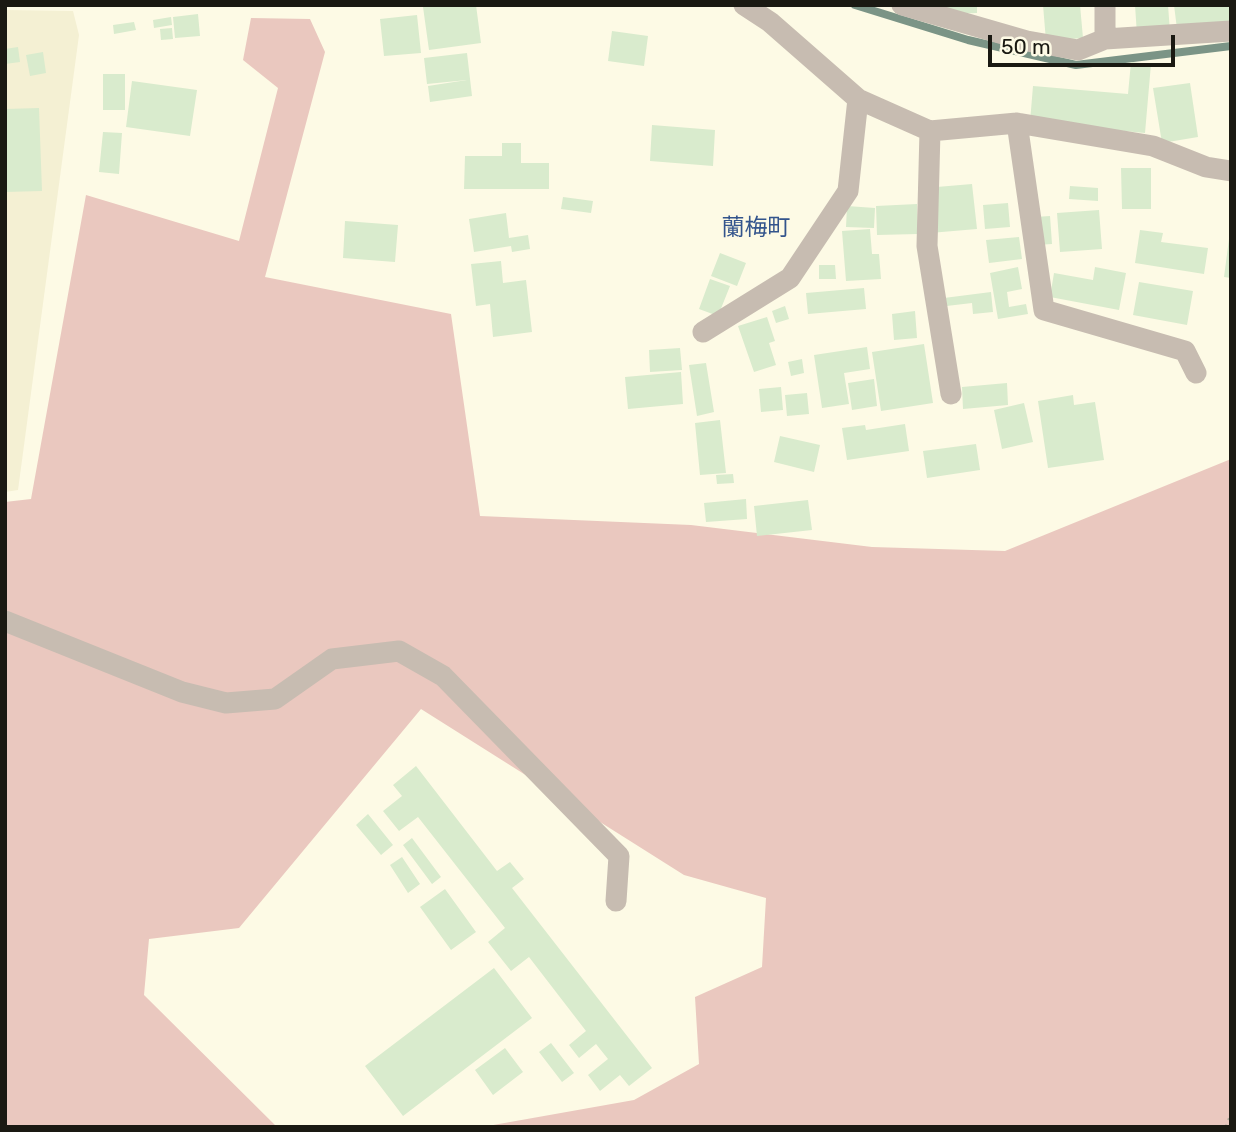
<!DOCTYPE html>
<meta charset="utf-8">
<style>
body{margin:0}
#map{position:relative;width:1236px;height:1132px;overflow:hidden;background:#fdfae5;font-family:Rubik,sans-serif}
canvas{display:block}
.frame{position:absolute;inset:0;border:7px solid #1a1912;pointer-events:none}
.scale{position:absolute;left:988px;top:35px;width:187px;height:32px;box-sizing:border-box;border:4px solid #1a1912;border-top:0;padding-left:9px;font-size:21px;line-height:24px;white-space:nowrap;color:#1a1912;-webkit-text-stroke:5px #fdfae5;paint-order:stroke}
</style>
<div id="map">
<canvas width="1236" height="1132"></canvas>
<div class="frame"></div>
<div class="scale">50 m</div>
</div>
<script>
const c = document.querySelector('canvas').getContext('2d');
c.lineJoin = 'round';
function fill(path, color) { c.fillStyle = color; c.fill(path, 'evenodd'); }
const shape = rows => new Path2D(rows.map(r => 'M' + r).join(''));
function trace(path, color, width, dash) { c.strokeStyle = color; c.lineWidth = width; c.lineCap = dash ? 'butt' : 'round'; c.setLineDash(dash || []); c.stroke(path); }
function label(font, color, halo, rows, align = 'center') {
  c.font = font + ' Rubik,"Noto Sans JP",sans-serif'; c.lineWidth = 5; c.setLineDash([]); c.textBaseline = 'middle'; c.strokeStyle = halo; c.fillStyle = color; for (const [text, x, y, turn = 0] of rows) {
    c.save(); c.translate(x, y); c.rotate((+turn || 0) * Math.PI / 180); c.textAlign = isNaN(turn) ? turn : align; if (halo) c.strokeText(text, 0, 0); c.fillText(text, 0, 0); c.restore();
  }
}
fill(shape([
 [5,10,73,11,79,35,18,490,5,492]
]), '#f4f0d3');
fill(shape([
 [251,18,310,19,325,52,265,277,451,314,480,516,691,525,872,547,1005,551,1231,459,1231,1127,482,1127,634,1100,699,1064,695,997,762,967,766,898,684,875,421,709,239,928,149,939,144,995,277,1127,5,1127,5,502,31,499,86,195,239,241,278,88,243,60]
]), '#eac8bf');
trace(shape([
 [855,5,968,40,1076,65,1231,46]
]), '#7b9486', 8);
fill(shape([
 [433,5,476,5,481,43,429,50,423,7],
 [945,5,977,5,977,13,945,14],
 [1043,5,1080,5,1083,38,1046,41],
 [1135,5,1168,5,1170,32,1137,35],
 [1174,5,1231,5,1231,21,1177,29],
 [198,14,200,36,175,38,173,17],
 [417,15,421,53,384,56,380,19],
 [171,17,172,25,154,28,153,20],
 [134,22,136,30,114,34,113,25],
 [172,28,173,39,161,40,160,29],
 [612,31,648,36,644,66,608,61],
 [18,47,20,62,5,64,5,49],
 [43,52,46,73,30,76,26,55],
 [467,53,472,96,430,102,428,86,467,80,427,84,424,58],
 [1131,62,1151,64,1145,133,1030,122,1033,86,1128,94],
 [103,74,125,74,125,110,103,110],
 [132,81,197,90,190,136,126,127],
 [1190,83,1198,137,1162,143,1153,88],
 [39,108,42,191,5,192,5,109],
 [652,125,715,130,713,166,650,161],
 [103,132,122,133,119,174,99,172],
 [502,143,521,143,521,163,549,163,549,189,464,189,465,156,502,156],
 [1121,168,1151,168,1151,209,1122,209],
 [972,184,977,229,930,233,925,188],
 [1070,186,1098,188,1098,201,1069,199],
 [563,197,593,201,591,213,561,209],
 [1008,203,1010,227,985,229,983,205],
 [917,204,918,234,877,235,876,206],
 [847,206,875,208,874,228,846,227],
 [1099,210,1102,249,1060,252,1057,213],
 [506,213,509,238,528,235,530,249,512,252,511,246,474,252,469,219],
 [1050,216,1052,244,1037,245,1035,217],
 [345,221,398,225,395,262,343,258],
 [870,229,872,254,879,254,881,279,846,281,842,231],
 [1140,230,1163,233,1161,242,1208,248,1204,274,1135,263],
 [1019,237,1022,259,989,263,986,240],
 [1229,239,1231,239,1231,278,1224,277],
 [720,253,746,263,737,286,711,276],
 [501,261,503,283,526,280,532,332,493,337,490,304,476,306,471,264],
 [819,265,835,265,836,279,819,279],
 [1018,267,1022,289,1007,292,1009,307,1026,304,1028,314,998,319,990,273],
 [1095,267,1126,273,1119,310,1050,297,1054,273,1093,280],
 [710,279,730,286,718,316,699,309],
 [1139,282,1193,291,1187,325,1133,315],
 [864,288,866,309,808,314,806,293],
 [991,292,993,312,973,314,972,303,938,307,936,299],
 [785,306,789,319,776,323,772,311],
 [915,311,917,338,894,340,892,314],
 [767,317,775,341,769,343,776,365,754,372,738,326],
 [924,344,933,403,881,411,872,352],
 [867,347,870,369,844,373,849,404,822,408,814,355],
 [680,348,682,370,650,372,649,350],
 [802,359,804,373,791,376,788,362],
 [706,363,714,412,697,416,689,365],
 [681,372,683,404,628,409,625,377],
 [874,379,877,406,852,410,848,383],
 [1007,383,1008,405,963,409,962,387],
 [781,387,783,410,761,412,759,389],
 [807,393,809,414,787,416,785,395],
 [1073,395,1074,405,1095,402,1104,460,1048,468,1038,401],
 [1024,403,1033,442,1002,449,994,410],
 [720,420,726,473,700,475,695,423],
 [905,424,909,451,847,460,842,428,865,425,866,430],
 [780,436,820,445,814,472,774,462],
 [976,444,980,470,927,478,923,451],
 [733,474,734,483,717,484,716,475],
 [746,499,747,519,706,522,704,503],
 [808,500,812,530,757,536,754,506],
 [416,766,497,871,510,862,524,879,512,888,652,1068,629,1086,620,1075,600,1091,588,1075,608,1059,596,1044,579,1058,569,1045,586,1031,529,957,511,971,488,942,505,928,418,817,399,831,383,811,402,796,393,785],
 [368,814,393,845,381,855,356,825],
 [412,838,441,877,432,884,403,845],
 [402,857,420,884,408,893,390,865],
 [445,889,476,932,451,950,420,907],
 [494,968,532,1018,403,1116,365,1066],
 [551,1043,574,1073,562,1082,539,1052],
 [505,1048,523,1072,493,1095,475,1070]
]), '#d9ebcd');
trace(shape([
 [1227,1127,1231,1116]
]), '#adab9b', 4.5, [2, 5]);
trace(shape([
 [744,5,770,22,858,99,930,131,1017,123,1153,146,1206,167,1231,171],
 [902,5,1027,41,1078,50,1105,39,1231,31],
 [1105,5,1105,39],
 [1017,123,1044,310,1185,351,1196,373],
 [930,131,927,246,951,394],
 [703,332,790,278,848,191,858,99],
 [5,621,182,692,226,703,275,699,332,659,399,651,443,676,619,856,616,901]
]), '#c7bcb1', 21);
label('23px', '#33548c', '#fdfae5', [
 ["蘭梅町",756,228]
]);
</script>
